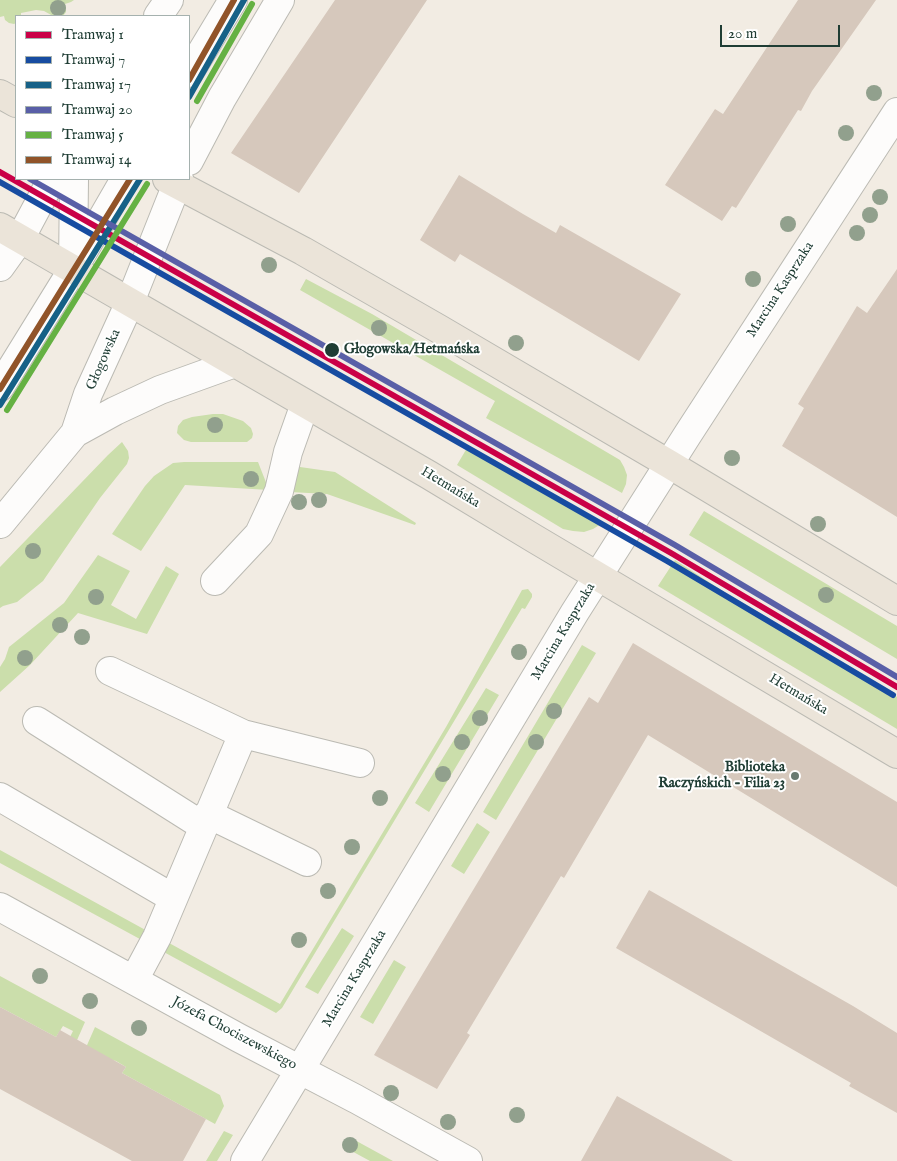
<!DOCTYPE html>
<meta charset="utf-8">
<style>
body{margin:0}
#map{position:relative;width:897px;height:1161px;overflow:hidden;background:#f2ece3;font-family:"IM FELL English",serif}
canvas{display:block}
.legend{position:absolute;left:15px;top:15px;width:175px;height:165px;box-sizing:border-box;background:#fff;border:1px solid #a5b1ae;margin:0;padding:6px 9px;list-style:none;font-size:15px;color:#1f3d34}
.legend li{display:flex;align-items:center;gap:10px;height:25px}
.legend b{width:25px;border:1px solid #a5b1ae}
.scale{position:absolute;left:720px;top:25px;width:120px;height:22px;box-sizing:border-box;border:2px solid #1f3d34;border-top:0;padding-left:6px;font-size:15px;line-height:18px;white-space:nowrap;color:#1f3d34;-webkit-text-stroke:4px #fff;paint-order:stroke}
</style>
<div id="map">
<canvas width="897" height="1161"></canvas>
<ul class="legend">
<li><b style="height:6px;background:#ca0047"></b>Tramwaj 1</li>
<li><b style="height:6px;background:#174ca1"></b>Tramwaj 7</li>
<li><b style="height:6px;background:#166187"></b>Tramwaj 17</li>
<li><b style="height:6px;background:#595fa7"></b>Tramwaj 20</li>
<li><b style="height:6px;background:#65b143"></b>Tramwaj 5</li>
<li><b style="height:6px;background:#915429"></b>Tramwaj 14</li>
</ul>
<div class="scale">20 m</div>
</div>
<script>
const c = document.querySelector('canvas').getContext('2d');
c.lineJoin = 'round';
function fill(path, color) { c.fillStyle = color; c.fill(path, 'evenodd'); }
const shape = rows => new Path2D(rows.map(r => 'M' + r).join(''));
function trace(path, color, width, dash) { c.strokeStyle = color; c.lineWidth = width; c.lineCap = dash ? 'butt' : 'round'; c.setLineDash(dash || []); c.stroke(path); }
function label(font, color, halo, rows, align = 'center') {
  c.font = font + ' "IM FELL English",serif'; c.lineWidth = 4; c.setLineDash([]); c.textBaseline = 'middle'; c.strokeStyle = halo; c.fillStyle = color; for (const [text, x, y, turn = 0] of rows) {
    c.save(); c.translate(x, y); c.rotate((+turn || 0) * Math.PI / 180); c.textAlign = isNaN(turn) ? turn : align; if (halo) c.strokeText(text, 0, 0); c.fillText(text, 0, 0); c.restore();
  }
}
fill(shape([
 [0,0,74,0,71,2,65,4,66,8,66,12,63,16,53,16,44,11,36,10,21,13,21,16,16,16,16,23,14,24,9,23,5,20,4,16,0,17],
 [306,279,372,314,620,460,624,467,627,475,626,484,622,493,486,418,495,401,300,290],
 [213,414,223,414,243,421,251,428,253,434,252,438,247,442,191,442,184,440,177,433,178,426,183,420,192,417],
 [122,442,128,451,129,458,127,464,100,498,43,581,17,602,3,606,0,608,0,567,108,455],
 [467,448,601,524,593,529,584,532,573,531,563,529,457,465],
 [184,462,258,462,269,490,185,485,141,551,112,534,145,486,154,476,173,463],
 [293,466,335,472,416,523,415,525,327,494,290,492],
 [704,511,897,626,897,659,689,535],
 [98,555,130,571,111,605,136,619,166,566,179,574,147,634,78,613,30,665,0,692,0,667,5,659,9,647,64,603],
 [675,560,729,595,897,697,897,729,658,586],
 [528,589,532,594,532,597,525,609,522,608,282,1008,276,1013,0,863,0,850,280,1004,446,727,522,590],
 [582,645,596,653,496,820,483,812],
 [486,688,499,695,429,812,415,803],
 [477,823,490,832,464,874,451,866],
 [342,928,354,936,318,994,305,987],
 [394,960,406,967,373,1024,360,1017],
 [0,976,85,1022,74,1047,67,1043,73,1031,63,1026,56,1037,0,1007],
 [95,1027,220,1095,224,1106,215,1124,122,1073,126,1067,116,1061,84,1052],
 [224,1131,233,1135,217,1161,206,1161],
 [351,1138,393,1161,370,1161,346,1148]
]), '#cbdeab');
fill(shape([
 [335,0,427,0,299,193,231,153],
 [798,0,876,0,812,91,801,111,798,110,736,208,732,206,722,221,665,185,715,109,723,114],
 [459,175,523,214,556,233,560,225,681,294,639,361,460,254,455,262,420,240],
 [897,269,897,517,782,446,804,408,798,404,857,306,867,313],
 [633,643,897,802,897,887,648,735,564,878,561,876,467,1033,470,1035,437,1089,374,1055,589,697,598,703],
 [649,890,853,1006,897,1033,897,1113,849,1086,851,1083,616,948],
 [0,1007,56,1037,60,1030,126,1067,122,1073,206,1119,183,1161,132,1161,0,1089],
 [617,1096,733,1161,581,1161]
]), '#d6c8bc');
const minor = shape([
 [158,16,169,0],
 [189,73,233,0],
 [189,161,222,98,280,0],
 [0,267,20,239,52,179],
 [73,268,74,179],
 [0,387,73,269,125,179],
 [75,433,115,411,160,390,235,363],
 [0,524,75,433,88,394,130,302,179,179],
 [215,581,259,534,279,491,288,452,305,404],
 [110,671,243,734],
 [37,721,203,826],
 [0,797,173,898],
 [208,814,307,862],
 [0,907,239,1038,356,1099,468,1161],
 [134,980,157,937,243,734,360,763],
 [245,1161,575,612,688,434,897,112]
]);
const major = shape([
 [0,94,16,103],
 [167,179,303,251,439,329,669,464,897,601],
 [0,227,429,475,535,539,897,754]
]);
trace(minor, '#bbbab3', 30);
trace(major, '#bbbab3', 30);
trace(minor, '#fdfcfb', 28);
trace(major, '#ebe4d9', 28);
trace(shape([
 [0,172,671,553,897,687]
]), '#ca0047', 6);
trace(shape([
 [0,182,667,561,893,695]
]), '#174ca1', 6);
trace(shape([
 [189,97,244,0],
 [0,405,140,179]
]), '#166187', 6);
trace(shape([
 [30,179,675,545,897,677]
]), '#595fa7', 6);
trace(shape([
 [197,101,252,4],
 [7,410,147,184]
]), '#65b143', 6);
trace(shape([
 [189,80,234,0],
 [0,389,130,179]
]), '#915429', 6);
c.fillStyle = '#91a08d';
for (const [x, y] of [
 [58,8],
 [874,93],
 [846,133],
 [880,197],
 [870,215],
 [788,224],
 [857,233],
 [269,265],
 [753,279],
 [379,328],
 [516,343],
 [215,425],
 [732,458],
 [251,479],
 [319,500],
 [299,502],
 [818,524],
 [33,551],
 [826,595],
 [96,597],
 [60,625],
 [82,637],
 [519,652],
 [25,658],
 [554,711],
 [480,718],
 [462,742],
 [536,742],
 [443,774],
 [380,798],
 [352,847],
 [328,891],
 [299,940],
 [40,976],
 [90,1001],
 [139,1028],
 [391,1093],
 [517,1115],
 [448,1122],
 [350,1145]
]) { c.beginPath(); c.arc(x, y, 8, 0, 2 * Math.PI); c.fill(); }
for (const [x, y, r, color] of [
 [332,350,8,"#1f3d34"],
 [795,776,5,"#697a71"]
]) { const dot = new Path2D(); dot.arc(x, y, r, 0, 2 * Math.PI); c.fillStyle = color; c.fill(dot); trace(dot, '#fff', 2); }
label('14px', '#1f3d34', '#fff', [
 ["Marcina Kasprzaka",781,290,-57],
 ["Głogowska",104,360,-66],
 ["Hetmańska",450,488,31],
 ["Marcina Kasprzaka",564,632,-59],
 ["Hetmańska",798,695,31],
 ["Marcina Kasprzaka",355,979,-59],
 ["Józefa Chociszewskiego",234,1034,28]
]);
label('bold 14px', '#1f3d34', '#fff', [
 ["Głogowska/Hetmańska",344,350]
], 'left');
label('bold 14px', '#1f3d34', '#fff', [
 ["Biblioteka",785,768],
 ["Raczyńskich - Filia 23",785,784]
], 'right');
</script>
